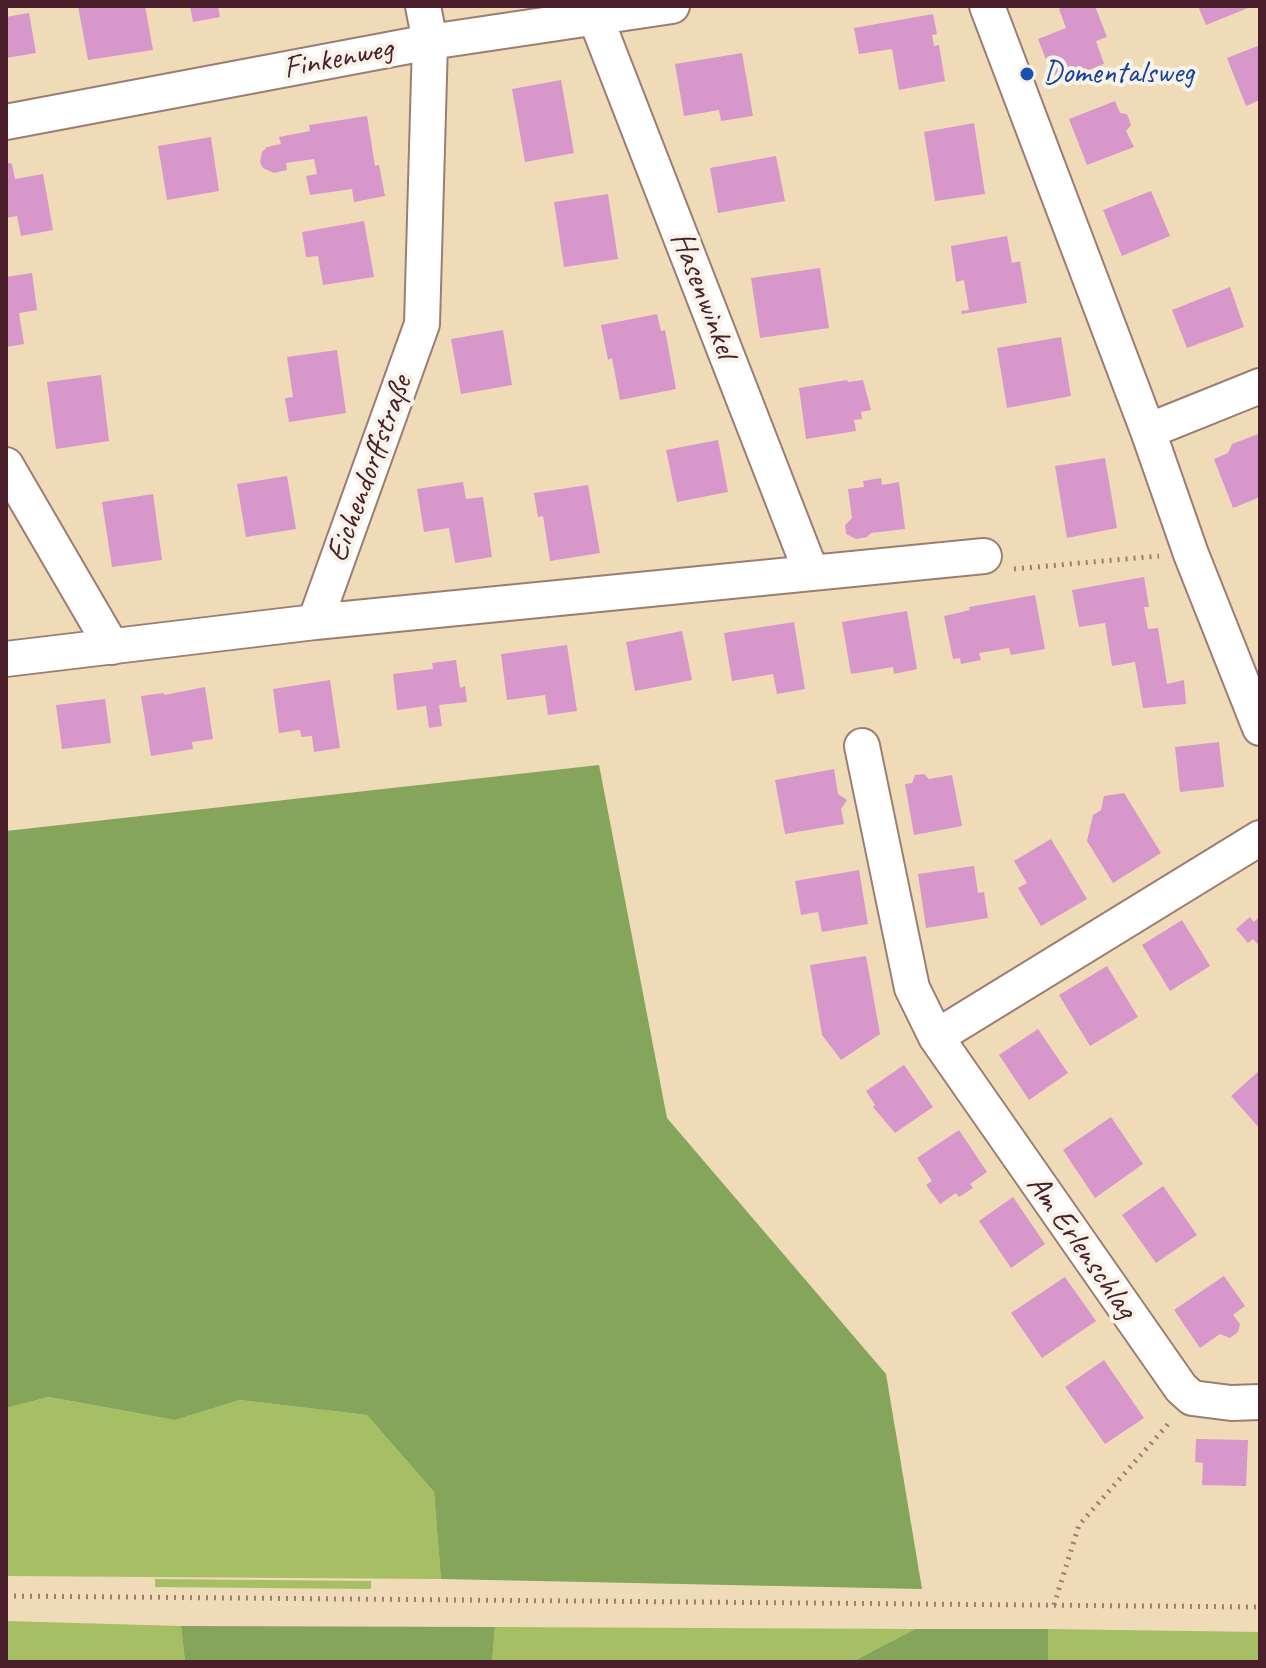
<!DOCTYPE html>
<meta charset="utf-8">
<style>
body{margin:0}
#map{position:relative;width:1266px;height:1668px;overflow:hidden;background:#f0dbb9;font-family:Caveat,sans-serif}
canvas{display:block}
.frame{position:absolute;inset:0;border:8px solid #4a1f2b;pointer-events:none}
</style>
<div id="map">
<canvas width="1266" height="1668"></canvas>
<div class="frame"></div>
</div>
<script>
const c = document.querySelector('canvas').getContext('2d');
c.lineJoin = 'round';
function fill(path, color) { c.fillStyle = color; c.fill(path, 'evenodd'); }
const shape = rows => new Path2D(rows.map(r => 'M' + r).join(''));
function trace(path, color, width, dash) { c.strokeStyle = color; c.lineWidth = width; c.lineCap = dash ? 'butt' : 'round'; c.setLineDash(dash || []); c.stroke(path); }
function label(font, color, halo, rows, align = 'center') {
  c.font = font + ' Caveat,sans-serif'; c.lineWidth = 8; c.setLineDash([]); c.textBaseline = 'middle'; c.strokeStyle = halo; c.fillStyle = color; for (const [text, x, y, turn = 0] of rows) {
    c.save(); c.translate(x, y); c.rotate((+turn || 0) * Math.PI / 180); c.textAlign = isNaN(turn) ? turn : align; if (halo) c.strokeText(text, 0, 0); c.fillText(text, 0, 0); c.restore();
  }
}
fill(shape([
 [49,1397,175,1420,240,1400,367,1415,434,1492,441,1579,6,1576,6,1408],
 [155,1579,371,1581,371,1589,155,1587],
 [6,1621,181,1626,185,1662,6,1662],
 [495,1627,915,1629,852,1662,492,1662],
 [1048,1629,1260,1632,1260,1662,1048,1662]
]), '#a6be64');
fill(shape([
 [599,765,667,1118,886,1374,922,1589,441,1579,434,1492,367,1415,240,1400,175,1420,49,1397,6,1408,6,831],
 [181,1626,495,1627,492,1662,185,1662],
 [915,1629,1048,1629,1048,1662,852,1662]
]), '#84a55a');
fill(shape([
 [78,6,145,6,153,50,88,60],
 [190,6,218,6,220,17,193,22],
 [1066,6,1095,6,1107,37,1096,41,1104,64,1055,83,1038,39,1066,28,1059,9],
 [1198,6,1253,6,1206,25],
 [29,13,36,53,6,58,6,17],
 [933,14,937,34,932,35,934,46,939,45,945,81,899,90,892,49,859,54,854,28],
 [1260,45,1260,100,1246,106,1227,58],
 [742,53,753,116,721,121,719,110,684,116,675,64],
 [561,80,574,153,525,162,512,89],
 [1115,101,1120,113,1127,114,1131,125,1126,131,1134,147,1087,165,1069,119],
 [367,116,375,166,379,165,385,196,354,202,352,189,310,195,306,176,317,174,314,159,286,163,287,170,274,173,263,168,260,162,262,152,267,147,281,144,279,137,310,131,309,125],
 [974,123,985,194,935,201,924,132],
 [211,137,219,191,167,200,158,146],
 [776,156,785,201,718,213,710,168],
 [6,162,12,164,15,179,43,174,53,230,21,236,17,216,6,218],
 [1151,191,1170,236,1122,256,1103,210],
 [608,194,618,259,564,267,554,202],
 [364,221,374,277,323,285,318,256,306,257,302,232],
 [1007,236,1012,263,1020,261,1027,303,962,314,961,311,969,310,964,280,956,282,951,246],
 [820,268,829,328,760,338,751,278],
 [32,273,37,310,19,313,24,344,6,347,6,277],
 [1230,287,1244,327,1187,348,1172,310],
 [657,314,661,331,665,330,676,389,620,400,612,358,608,360,601,325],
 [503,330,512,385,461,394,451,339],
 [1061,337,1071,396,1007,408,997,348],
 [337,350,346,413,289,422,285,398,293,397,287,357],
 [101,375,109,441,56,449,47,382],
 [847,380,848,382,863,380,871,410,861,412,862,419,854,420,856,431,806,439,799,388],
 [1258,434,1260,435,1260,497,1233,508,1214,459,1228,453,1232,444],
 [718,440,728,492,677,502,666,450],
 [1105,458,1117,528,1067,538,1055,466],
 [287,476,296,529,246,537,237,484],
 [881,478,882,485,899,482,905,529,871,533,867,537,856,539,846,534,845,525,852,518,848,489,864,487,863,481],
 [463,482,466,499,483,497,492,557,455,563,449,528,424,532,417,489],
 [588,485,600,553,550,561,543,516,538,517,534,493],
 [153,494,162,560,112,567,102,502],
 [1144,577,1149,607,1144,607,1148,629,1158,628,1167,684,1184,680,1186,704,1143,708,1135,662,1112,666,1105,623,1079,627,1072,590],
 [1035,595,1045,649,1011,655,1009,648,979,653,981,660,961,664,960,658,953,659,944,616,970,610,969,607],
 [907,611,917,669,894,674,893,667,851,674,842,622],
 [794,622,805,689,777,694,773,674,732,681,724,633],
 [682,631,692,680,635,691,626,642],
 [567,645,577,711,548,715,545,695,507,700,501,654],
 [456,660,460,688,465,686,467,702,439,705,442,726,429,728,426,706,397,710,393,674,433,669,432,663],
 [330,680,340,748,314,752,312,736,301,737,300,730,279,733,273,689],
 [205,687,213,739,192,742,193,749,151,756,141,696,164,693,164,695],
 [105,699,111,743,62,749,56,705],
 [1219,742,1224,787,1180,792,1175,747],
 [834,769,838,794,847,800,841,809,844,824,785,834,775,780],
 [924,774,929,779,952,775,962,826,914,835,905,784,912,783,915,775],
 [1124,793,1161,853,1113,883,1087,841,1093,815,1101,810,1104,796],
 [1051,839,1087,899,1041,926,1018,888,1027,883,1014,861],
 [974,866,978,893,984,892,988,918,926,928,918,874],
 [859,870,868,924,822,932,818,912,801,915,795,881],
 [1260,916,1260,947,1253,939,1248,943,1236,929,1250,917,1254,922],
 [1182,920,1210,966,1170,991,1142,945],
 [866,956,880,1034,841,1060,822,1035,810,965],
 [1107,966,1138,1017,1090,1046,1059,995],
 [1038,1029,1068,1073,1029,1100,999,1055],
 [904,1065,933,1107,895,1133,873,1107,875,1105,866,1091],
 [1260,1070,1260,1129,1231,1096],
 [1111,1117,1143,1164,1095,1198,1063,1150],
 [959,1130,987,1172,970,1184,973,1188,959,1197,956,1193,940,1204,926,1185,932,1181,917,1158],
 [1163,1186,1197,1235,1156,1263,1122,1215],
 [1013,1197,1045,1244,1011,1268,979,1221],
 [1224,1276,1245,1306,1233,1315,1240,1324,1238,1332,1230,1338,1220,1334,1200,1348,1174,1310],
 [1065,1277,1096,1321,1042,1358,1011,1313],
 [1104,1360,1144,1418,1105,1444,1065,1387],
 [1196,1439,1248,1440,1246,1486,1202,1485,1203,1463,1195,1462]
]), '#d797cb');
const minor = shape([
 [987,6,1148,431,1191,554,1260,728],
 [596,19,811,572],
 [6,122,430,42,672,6],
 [1148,431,1260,386],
 [6,465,112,647],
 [315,622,984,556],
 [6,659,315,622,422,324,430,42,423,6],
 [862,746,912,988,936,1037,1181,1388,1192,1398,1231,1403,1260,1402],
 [936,1037,1260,838]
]);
trace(minor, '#9d7d72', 38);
trace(shape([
 [1014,569,1159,556],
 [6,1596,1260,1607],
 [1054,1605,1079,1525,1170,1422]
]), '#9d7d72', 5, [2, 6]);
trace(minor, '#fff', 34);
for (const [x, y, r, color] of [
 [1027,74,8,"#1a4fb4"]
]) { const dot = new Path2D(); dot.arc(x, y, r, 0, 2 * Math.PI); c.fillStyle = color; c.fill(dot); trace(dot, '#f7f3e8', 3); }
label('32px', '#4a1f2b', '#f7f3e8', [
 ["Finkenweg",338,59,-11],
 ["Hasenwinkel",703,295,69],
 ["Eichendorffstraße",370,469,-70],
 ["Am Erlenschlag",1081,1247,55]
]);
label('32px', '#164399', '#f7f3e8', [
 ["Domentalsweg",1043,74]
], 'left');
</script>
